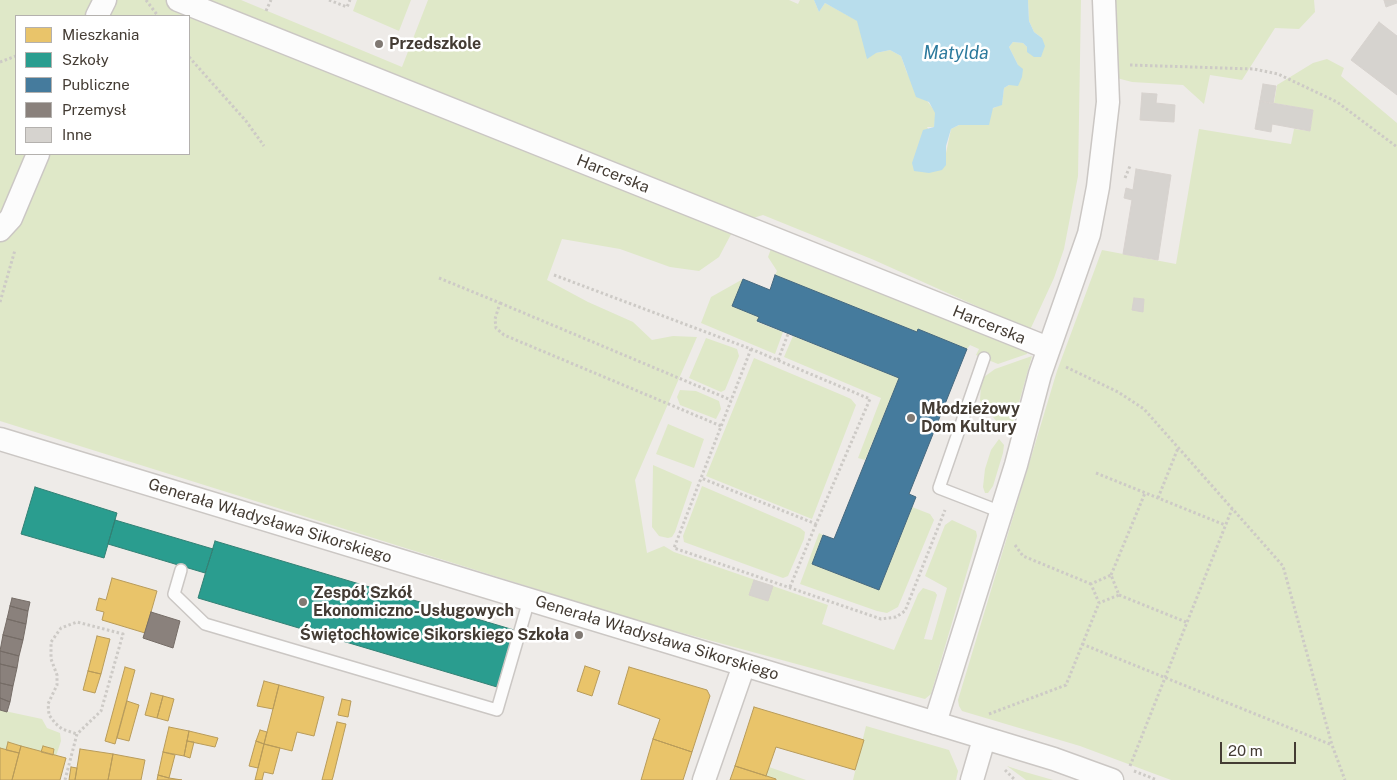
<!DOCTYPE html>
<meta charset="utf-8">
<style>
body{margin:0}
#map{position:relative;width:1397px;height:780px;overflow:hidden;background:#eeebe8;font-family:"Public Sans",sans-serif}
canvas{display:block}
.legend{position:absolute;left:15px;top:15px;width:175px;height:140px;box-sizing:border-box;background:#fff;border:1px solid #b4b1ae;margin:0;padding:6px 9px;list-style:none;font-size:15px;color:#443c34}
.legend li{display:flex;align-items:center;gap:10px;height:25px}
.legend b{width:25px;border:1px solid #b4b1ae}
.scale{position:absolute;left:1220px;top:742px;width:76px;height:22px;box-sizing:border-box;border:2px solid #443c34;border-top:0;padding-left:6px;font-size:15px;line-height:18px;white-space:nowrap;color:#443c34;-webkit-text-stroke:4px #fff;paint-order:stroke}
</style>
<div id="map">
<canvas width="1397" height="780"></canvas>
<ul class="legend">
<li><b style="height:14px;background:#e9c46a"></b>Mieszkania</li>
<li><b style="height:14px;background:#2a9d8f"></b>Szkoły</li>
<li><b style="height:14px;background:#457b9d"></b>Publiczne</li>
<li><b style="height:14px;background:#8a817c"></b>Przemysł</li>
<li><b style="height:14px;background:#d6d3cf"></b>Inne</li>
</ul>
<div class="scale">20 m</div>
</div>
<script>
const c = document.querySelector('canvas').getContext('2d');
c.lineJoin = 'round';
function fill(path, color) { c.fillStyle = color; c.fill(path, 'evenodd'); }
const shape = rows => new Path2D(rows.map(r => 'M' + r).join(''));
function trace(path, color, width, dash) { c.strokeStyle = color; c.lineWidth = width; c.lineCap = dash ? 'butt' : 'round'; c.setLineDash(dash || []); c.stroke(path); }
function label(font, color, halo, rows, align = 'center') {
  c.font = font + ' "Public Sans",sans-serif'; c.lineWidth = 5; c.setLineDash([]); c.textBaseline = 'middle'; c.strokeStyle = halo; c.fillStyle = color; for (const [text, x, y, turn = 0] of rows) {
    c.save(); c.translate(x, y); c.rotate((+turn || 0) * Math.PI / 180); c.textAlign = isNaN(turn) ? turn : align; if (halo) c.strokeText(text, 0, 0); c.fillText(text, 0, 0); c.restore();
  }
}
fill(shape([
 [0,0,241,0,402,67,428,0,789,0,798,4,800,0,814,0,819,12,825,3,858,21,862,35,876,53,890,50,901,56,907,73,936,113,934,127,927,127,945,158,951,129,1002,104,1004,88,1009,85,1018,65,1009,47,1013,42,1023,43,1027,47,1042,38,1034,32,1029,21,1028,0,1081,0,1078,176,1064,249,1054,278,1030,330,874,260,763,215,737,223,719,257,699,271,670,267,620,249,562,239,547,280,588,302,633,322,652,340,673,336,697,337,635,480,647,553,664,546,674,552,828,605,822,624,894,650,918,594,923,588,935,592,937,595,924,639,932,640,947,588,925,576,945,525,952,520,976,531,977,536,972,555,931,694,925,699,635,620,0,421],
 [16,16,189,16,189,154,16,154],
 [357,0,411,0,399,31,353,11],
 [1110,0,1314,0,1315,12,1299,29,1275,28,1242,80,1210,75,1204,104,1183,85,1132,82,1113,77],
 [1327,59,1344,68,1341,76,1397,123,1397,780,1171,780,1080,746,962,711,959,706,958,700,1057,371,1102,250,1176,264,1199,129,1291,144,1294,129,1310,131,1313,110,1274,103,1277,85,1313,63],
 [772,246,1030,349,1027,354,998,364,976,355,979,349,970,345,967,349,918,329,917,332,775,275,777,271,768,257],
 [743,279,732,306,759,317,757,322,783,332,775,354,701,323,711,297],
 [793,336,899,378,865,460,858,458,881,398,784,357],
 [706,338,737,349,739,356,725,390,721,392,689,378],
 [1032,356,1013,424,1010,429,1005,427,999,424,985,408,980,400,981,384,984,377,995,369],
 [754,358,842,395,851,399,856,405,812,519,706,476],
 [680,390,696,391,719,401,721,409,716,419,680,405,677,397],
 [668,424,704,439,694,468,656,454],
 [999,439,1004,445,1003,453,993,486,988,493,985,493,983,487,985,469,991,450],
 [653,465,692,482,675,532,672,537,668,538,659,536,652,527],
 [702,486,800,528,805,532,804,539,788,576,783,578,684,542,683,536],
 [912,507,930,514,934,520,898,607,887,613,877,611,800,584,819,533,823,535,812,564,879,590],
 [0,710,42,719,47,728,60,733,61,741,56,756,53,755,54,749,43,746,41,752,8,742,6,750,0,748],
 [866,726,949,750,958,771,956,780,853,780],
 [1007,766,1025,772,1053,780,1026,780],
 [769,767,806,780,778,780,766,776]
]), '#dfe8c8');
fill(shape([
 [814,0,1028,0,1029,21,1034,32,1042,38,1045,46,1041,57,1034,57,1027,52,1027,47,1023,43,1013,42,1009,47,1018,65,1023,69,1022,77,1018,86,1009,85,1004,88,1002,105,993,108,989,125,959,125,951,129,946,146,946,165,942,170,929,173,914,171,912,163,923,130,934,127,935,113,929,102,916,97,901,56,890,50,876,53,867,59,857,21,825,3,819,12]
]), '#b8ddec');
const homes = shape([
 [112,578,157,591,145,633,102,620,104,612,96,610,99,598,106,600,112,578],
 [97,636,110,639,101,674,88,671,97,636],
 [585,666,600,671,592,696,577,691,585,666],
 [125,667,135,670,115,744,105,741,125,667],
 [629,667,707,690,710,696,692,752,653,739,660,719,618,704,629,667],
 [88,671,101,674,95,693,83,690,88,671],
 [264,681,279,685,273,709,257,706,264,681],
 [279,685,324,697,314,736,297,732,292,751,264,744,279,685],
 [151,693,163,696,157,718,145,715,151,693],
 [163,696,174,699,168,721,157,718,163,696],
 [342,699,351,701,348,717,338,715,342,699],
 [127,701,139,705,129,741,117,738,127,701],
 [754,707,864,740,855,770,776,747,766,776,735,766,754,707],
 [337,722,346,724,333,777,332,780,322,780,337,722],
 [169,727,189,731,184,756,163,752,169,727],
 [260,730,267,732,264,744,256,741,260,730],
 [189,731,218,738,215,747,187,741,189,731],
 [653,739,692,752,683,780,641,780,653,739],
 [187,741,194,742,190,758,184,756,187,741],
 [256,741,264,744,258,768,249,766,256,741],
 [8,742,21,746,19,753,6,750,8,742],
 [264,744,280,748,273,774,264,772,262,780,255,780,264,744],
 [21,746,66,758,60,780,12,780,21,746],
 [43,746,54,749,53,755,41,752,43,746],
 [0,748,19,753,12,780,0,780,0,748],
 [80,749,113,754,108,780,75,780,80,749],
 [163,752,175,755,169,778,158,775,163,752],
 [113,754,145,760,141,780,108,780,113,754],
 [735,766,776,779,776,780,730,780,735,766],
 [71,767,77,768,75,780,69,780,71,767],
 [158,775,169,778,182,780,157,780,158,775]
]);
fill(homes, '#e9c46a');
trace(homes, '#b89b5a', 1);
const schools = shape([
 [35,487,117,513,104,558,21,534,35,487],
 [115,520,213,549,205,573,108,544,115,520],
 [215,541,514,630,497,687,198,598,215,541]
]);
fill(schools, '#2a9d8f');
trace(schools, '#328074', 1);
const public = shape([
 [775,275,917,332,918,329,967,349,909,494,916,497,879,590,812,564,823,535,834,539,899,378,757,321,759,317,732,306,743,279,770,290,775,275]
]);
fill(public, '#457b9d');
trace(public, '#45687e', 1);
const industry = shape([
 [12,598,30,602,28,611,10,606,12,598],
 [10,606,28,611,26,624,7,619,10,606],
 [151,612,180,621,173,648,143,638,151,612],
 [7,619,26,624,23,640,3,635,7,619],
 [3,635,23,640,19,656,0,651,3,635],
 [0,651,19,656,17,668,0,664,0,651],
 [0,664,17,668,13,686,0,683,0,664],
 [0,683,13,686,10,702,0,698,0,683],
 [0,698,10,702,7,712,0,710,0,698]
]);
fill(industry, '#8a817c');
trace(industry, '#756c66', 1);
const building = shape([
 [1384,0,1396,0,1397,3,1386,7,1384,0],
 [1379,22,1397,36,1397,95,1351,60,1379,22],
 [1263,84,1276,86,1273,104,1260,101,1263,84],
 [1142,93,1157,94,1156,103,1175,105,1174,122,1140,120,1142,93],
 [1260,101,1313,110,1310,131,1272,124,1271,132,1255,129,1260,101],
 [1136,169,1171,175,1158,260,1123,254,1132,200,1124,198,1126,188,1133,190,1136,169],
 [1134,298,1144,299,1143,312,1132,310,1134,298],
 [754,580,773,586,768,601,749,595,754,580]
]);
fill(building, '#d6d3cf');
trace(building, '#d7d2ce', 1);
const service = shape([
 [984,358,939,488,1001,512],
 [181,570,174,594,205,624,497,710,529,600]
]);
const minor = shape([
 [178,0,1048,348],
 [97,16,105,0],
 [0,230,11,218,38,154],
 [0,439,1054,759,1112,780],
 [935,723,1016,465,1040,374,1089,234,1098,187,1108,102,1104,0],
 [704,780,744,665],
 [972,780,984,739]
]);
trace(service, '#cbc7c4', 14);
trace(minor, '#cbc7c4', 25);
trace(shape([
 [146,0,158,16],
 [329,0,347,7,350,0],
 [266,11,271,0],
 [189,57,246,121,264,146],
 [0,62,16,56],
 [1130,65,1254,69,1278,74,1337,102,1397,147],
 [1125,178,1130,166],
 [554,275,751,349,870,399,816,524,701,478],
 [439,278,500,303,495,319,496,328,504,335,721,426],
 [0,302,15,250],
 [500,303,731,400],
 [751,349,674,548,881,619,896,617,905,611,945,510],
 [778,360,788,334],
 [1066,367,1118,392,1144,409,1283,566,1332,745,1345,780],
 [1096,473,1225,525],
 [1158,498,1178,448],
 [1015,545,1023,556,1091,584],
 [1111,575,1145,493],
 [790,587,816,524],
 [1119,595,1186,622],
 [1082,644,1332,745],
 [989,714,1066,685,1099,603,1091,584,1111,575,1119,595,1099,603],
 [1130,766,1232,509],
 [1005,770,1015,780],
 [1134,771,1157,780],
 [65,780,77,734,101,711,123,634,77,622,61,628,51,642,51,659,57,675,57,685,48,704,49,715,55,723,62,729,77,734]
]), '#cdcac6', 3, [2.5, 2.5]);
trace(service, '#fcfcfc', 11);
trace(minor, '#fcfcfc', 22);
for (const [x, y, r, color] of [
 [379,44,5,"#807973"],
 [911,418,5,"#807973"],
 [303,602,5,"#807973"],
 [579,635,5,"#807973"]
]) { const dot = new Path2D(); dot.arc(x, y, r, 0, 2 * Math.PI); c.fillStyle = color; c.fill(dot); trace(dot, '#fff', 2); }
label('bold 16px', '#443c34', '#fff', [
 ["Przedszkole",389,44],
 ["Młodzieżowy",921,409],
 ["Dom Kultury",921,427],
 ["Zespół Szkół",313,593],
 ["Ekonomiczno-Usługowych",313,611],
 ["Świętochłowice Sikorskiego Szkoła",569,635,"right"]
], 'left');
label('16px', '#443c34', '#fff', [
 ["Harcerska",613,174,22],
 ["Harcerska",989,325,22],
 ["Generała Władysława Sikorskiego",270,521,17],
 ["Generała Władysława Sikorskiego",657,638,17]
]);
label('italic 18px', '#2d7a9d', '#fff', [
 ["Matylda",956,53]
]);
</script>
